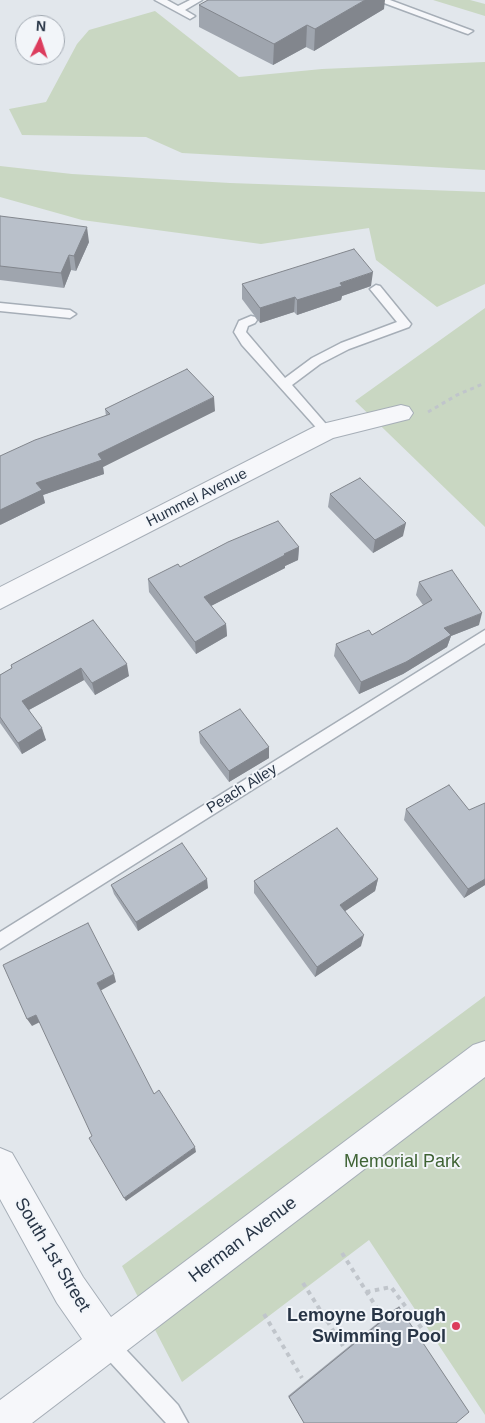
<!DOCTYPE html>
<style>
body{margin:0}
#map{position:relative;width:485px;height:1423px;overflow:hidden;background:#e2e7ec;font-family:Helvetica,sans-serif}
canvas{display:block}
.north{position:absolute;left:15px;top:15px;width:50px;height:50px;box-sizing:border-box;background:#f2f5f9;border:1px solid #a1a8b1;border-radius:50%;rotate:4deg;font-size:14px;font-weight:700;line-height:20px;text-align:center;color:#283546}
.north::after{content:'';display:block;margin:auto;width:18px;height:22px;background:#dc3c5d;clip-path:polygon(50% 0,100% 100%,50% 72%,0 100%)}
</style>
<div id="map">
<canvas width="485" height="1423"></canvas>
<div class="north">N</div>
</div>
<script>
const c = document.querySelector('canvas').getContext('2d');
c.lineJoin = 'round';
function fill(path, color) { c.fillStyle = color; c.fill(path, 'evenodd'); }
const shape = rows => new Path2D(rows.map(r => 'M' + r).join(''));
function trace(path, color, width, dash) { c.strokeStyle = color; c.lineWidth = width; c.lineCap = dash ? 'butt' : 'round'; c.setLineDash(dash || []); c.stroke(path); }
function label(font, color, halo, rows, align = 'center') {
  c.font = font + ' Helvetica,sans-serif'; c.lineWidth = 4; c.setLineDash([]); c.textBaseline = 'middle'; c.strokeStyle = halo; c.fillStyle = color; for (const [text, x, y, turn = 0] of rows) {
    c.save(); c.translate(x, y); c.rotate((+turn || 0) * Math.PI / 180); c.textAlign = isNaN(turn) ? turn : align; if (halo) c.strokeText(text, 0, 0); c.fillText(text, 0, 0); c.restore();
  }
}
fill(shape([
 [433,0,470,0,485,4,485,16],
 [155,11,239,77,322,69,485,62,485,170,182,153,146,137,22,135,9,109,46,102,77,44,89,30],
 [0,166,72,174,230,183,485,192,485,284,437,307,376,260,369,228,261,244,82,220,0,197],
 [485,308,485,527,355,401],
 [485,996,485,1415,369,1240,182,1382,122,1266]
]), '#c9d7c2');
const lane = shape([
 [155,0,167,0,178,6,190,0,202,0,185,10,195,16,190,19,155,0],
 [376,0,390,0,473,31,468,34,465,33,376,0],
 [376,285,380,286,411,324,409,327,349,349,320,364,292,385,332,431,330,434,326,436,322,434,242,345,234,332,239,321,251,316,255,317,257,320,255,323,248,326,246,332,285,378,312,358,341,343,397,322,370,289,376,285],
 [0,303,70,310,76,314,70,318,0,311,0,303],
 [485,630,485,643,0,949,0,932,485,630],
 [107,1334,114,1337,178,1405,188,1423,166,1423,100,1351,97,1344,100,1337,107,1334]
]);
const street = shape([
 [401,405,409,407,413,413,409,419,333,438,0,609,0,587,318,425,401,405],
 [485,1041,485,1077,32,1423,0,1423,0,1400,82,1339,57,1303,0,1199,0,1148,12,1153,83,1277,111,1317,473,1045,485,1041]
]);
trace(lane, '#a6aeb7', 3);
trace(street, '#a6aeb7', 2);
trace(shape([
 [428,412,457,395,485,383]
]), '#c0c5cb', 3, [4, 4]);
trace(shape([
 [342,1253,380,1313],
 [303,1283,343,1346],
 [366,1292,391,1287,423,1330],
 [264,1314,302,1378]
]), '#c0c5cb', 4, [4.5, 4.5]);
fill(lane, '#f6f7fa');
fill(street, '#f6f7fa');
fill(shape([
 [199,5,384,9,314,51,306,47,273,65,199,27],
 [0,216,89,242,76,271,71,270,64,288,0,280],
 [242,284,371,286,342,296,341,300,297,315,294,312,260,323,242,299],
 [105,409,215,411,103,467,104,474,43,495,45,503,0,525,106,416],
 [330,494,403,536,373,553,328,507],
 [299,547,298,560,285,566,285,568,211,606,226,624,227,636,196,654,149,592,148,579,180,567],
 [419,582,479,625,451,636,447,647,403,674,359,694,334,656,336,644,372,635,423,605,416,595],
 [93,620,129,676,95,695,84,680,29,710,46,740,22,754,0,723,0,675,12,668,11,665],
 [199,732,269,747,269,758,229,782,200,743],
 [406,809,485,885,464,898,404,820],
 [378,879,375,891,345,911,361,946,315,977,254,893,254,881],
 [111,885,208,888,138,931,114,894],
 [399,1307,456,1423,304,1423,288,1396,396,1308]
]), '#9fa5ae');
fill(shape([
 [365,0,385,0,384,9,314,51,315,29],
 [307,25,306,47,273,65,274,44],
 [87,227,89,242,76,271,74,256],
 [69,255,71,270,64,288,61,273],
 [373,272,371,286,342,296,341,300,297,315,297,300,340,283],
 [295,297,294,312,260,323,260,308],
 [214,397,215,411,103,467,104,474,43,495,45,503,0,525,0,510,36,483,98,454],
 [406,523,403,536,373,553,375,540],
 [299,547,298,560,285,566,285,568,205,609,204,597,284,554],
 [482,613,479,625,451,636,447,647,403,674,359,694,361,682,444,628],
 [226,624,227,636,196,654,195,642],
 [127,664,129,676,95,695,92,683],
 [81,668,84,680,25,712,22,701],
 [42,728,46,740,22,754,18,743],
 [269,747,269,758,229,782,229,771],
 [207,879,208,888,138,931,136,922],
 [378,879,375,891,338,916,340,905],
 [485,879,485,885,464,898,468,889],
 [364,935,361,946,315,977,317,967],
 [114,974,116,982,100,991,97,983],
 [36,1015,40,1022,32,1026,27,1019],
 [195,1147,196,1152,126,1201,124,1198]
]), '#82868d');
const building = shape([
 [208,0,365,0,315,29,307,25,274,44,199,5,208,0],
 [0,216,87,227,74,256,69,255,61,273,0,266,0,216],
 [354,249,373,272,340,283,342,286,297,300,295,297,260,308,242,284,354,249],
 [187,369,214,397,98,454,102,460,36,483,42,490,0,510,0,456,35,440,110,414,105,409,187,369],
 [360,478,406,523,375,540,330,494,360,478],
 [278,521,299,547,284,554,285,555,204,597,226,624,195,642,148,579,178,564,180,567,228,542,278,521],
 [452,570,482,613,444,628,451,635,406,662,361,682,336,644,369,630,372,635,432,600,419,582,452,570],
 [93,620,127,664,92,683,81,668,22,701,42,728,18,743,0,717,0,675,12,668,11,665,93,620],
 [240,709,269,747,229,771,199,732,240,709],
 [449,785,469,810,485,803,485,879,468,889,406,809,449,785],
 [337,828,378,879,340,905,364,935,317,967,254,881,337,828],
 [182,843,207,879,136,922,111,885,182,843],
 [88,923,114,974,97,983,154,1094,159,1090,195,1147,124,1198,89,1138,92,1136,36,1015,27,1019,3,965,88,923],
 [399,1307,469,1412,456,1423,304,1423,289,1397,399,1307]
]);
fill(building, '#b9c0ca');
trace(building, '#82868d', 1);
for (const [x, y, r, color] of [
 [456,1326,5,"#dc3c5d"]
]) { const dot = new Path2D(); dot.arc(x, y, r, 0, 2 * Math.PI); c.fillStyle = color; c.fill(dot); trace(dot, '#f2f5f9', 2); }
label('15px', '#283546', '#f2f5f9', [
 ["Hummel Avenue",197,498,-27],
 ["Peach Alley",242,789,-32]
]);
label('18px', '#3f6334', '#f2f5f9', [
 ["Memorial Park",402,1162]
]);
label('18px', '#283546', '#f2f5f9', [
 ["Herman Avenue",243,1240,-37],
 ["South 1st Street",52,1255,59]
]);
label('bold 18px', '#283546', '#f2f5f9', [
 ["Lemoyne Borough",446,1316],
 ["Swimming Pool",446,1337]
], 'right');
</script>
